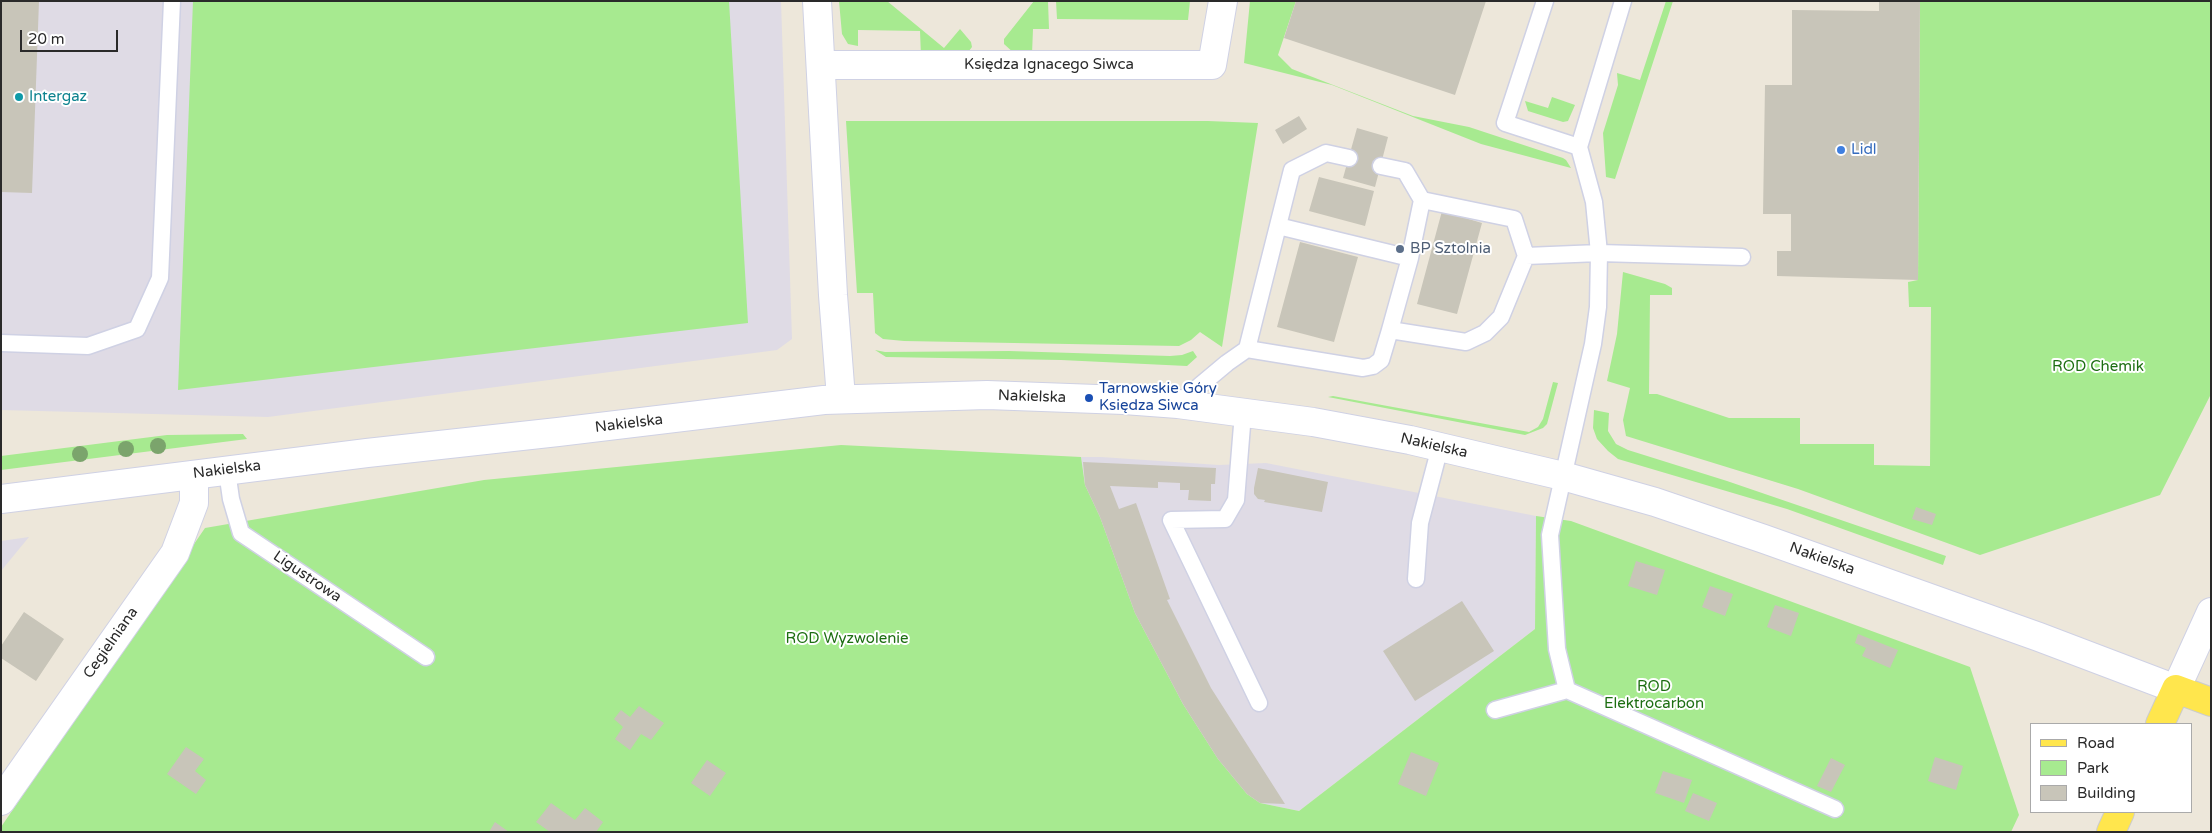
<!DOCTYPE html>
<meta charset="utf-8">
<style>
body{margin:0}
#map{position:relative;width:2212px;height:833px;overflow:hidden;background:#ede7da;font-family:"Varela Round",sans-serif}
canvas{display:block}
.frame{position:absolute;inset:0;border:2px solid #2a2a2a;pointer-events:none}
.legend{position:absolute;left:2030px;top:723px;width:162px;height:90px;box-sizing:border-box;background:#fff;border:1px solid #aaa;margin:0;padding:6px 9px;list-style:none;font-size:15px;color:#2a2a2a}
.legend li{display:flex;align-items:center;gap:10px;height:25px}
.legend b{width:25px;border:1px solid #aaa}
.scale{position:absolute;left:20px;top:30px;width:98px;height:22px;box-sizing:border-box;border:2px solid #2a2a2a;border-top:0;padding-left:6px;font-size:15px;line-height:18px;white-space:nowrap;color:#2a2a2a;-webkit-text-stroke:4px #fff;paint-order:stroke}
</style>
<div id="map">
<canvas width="2212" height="833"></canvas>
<div class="frame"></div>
<ul class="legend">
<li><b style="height:6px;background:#ffe64d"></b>Road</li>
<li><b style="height:14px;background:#a7ea90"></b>Park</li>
<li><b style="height:14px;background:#c8c5b9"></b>Building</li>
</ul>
<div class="scale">20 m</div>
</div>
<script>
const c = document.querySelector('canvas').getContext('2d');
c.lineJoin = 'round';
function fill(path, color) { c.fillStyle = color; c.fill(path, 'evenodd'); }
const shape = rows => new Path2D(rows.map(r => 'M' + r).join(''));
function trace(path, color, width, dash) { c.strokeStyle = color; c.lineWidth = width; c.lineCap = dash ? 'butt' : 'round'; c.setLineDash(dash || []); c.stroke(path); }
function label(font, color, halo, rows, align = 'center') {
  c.font = font + ' "Varela Round",sans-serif'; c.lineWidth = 4; c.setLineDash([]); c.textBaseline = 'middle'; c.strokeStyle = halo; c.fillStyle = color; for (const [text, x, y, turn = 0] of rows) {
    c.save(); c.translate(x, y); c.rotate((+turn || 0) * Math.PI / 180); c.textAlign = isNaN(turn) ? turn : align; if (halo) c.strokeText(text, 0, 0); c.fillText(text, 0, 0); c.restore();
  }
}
fill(shape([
 [1,1,781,1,792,339,777,350,268,417,1,410],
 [1081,457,1101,457,1219,465,1266,463,1536,516,1535,629,1299,811,1260,803,1247,794,1218,759,1183,704,1135,613,1100,517,1085,485],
 [29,537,1,571,1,541]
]), '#dfdbe5');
fill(shape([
 [193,1,729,1,748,323,178,390],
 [839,1,887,1,944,48,960,29,971,42,972,47,965,56,921,56,920,31,858,30,858,46,848,44,842,34],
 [1034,1,1048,1,1049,29,1033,29,1032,54,1015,54,1004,44,1004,39],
 [1056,1,1190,1,1188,20,1057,19],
 [1250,1,1296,1,1278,55,1292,69,1413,116,1469,127,1563,158,1566,160,1571,168,1481,144,1332,85,1244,63],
 [1666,1,1673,1,1615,179,1606,177,1603,133,1618,85,1617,73,1640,80],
 [1920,1,2211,1,2211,394,2160,495,1980,555,1798,489,1626,436,1623,420,1630,388,1607,381,1617,334,1623,272,1665,284,1672,288,1672,295,1650,295,1649,394,1657,394,1729,418,1800,418,1800,444,1874,444,1874,465,1930,466,1931,307,1909,307,1908,282,1918,280],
 [1552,97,1575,105,1568,121,1563,122,1528,111,1525,101,1548,108],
 [846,121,1208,121,1258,123,1222,347,1200,332,1191,340,1179,346,904,341,883,339,875,333,873,293,857,293],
 [875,350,885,352,1009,351,1170,356,1182,355,1193,351,1197,357,1187,366,1061,360,886,357],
 [1553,382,1558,383,1547,424,1543,428,1525,435,1328,397,1333,396,1529,432,1538,427,1543,419],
 [1594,410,1609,413,1608,431,1616,444,1628,450,1727,481,1946,556,1943,565,1787,509,1618,459,1608,451,1597,439,1593,428],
 [243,434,247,439,1,470,1,456,167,435],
 [841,445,1081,457,1085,485,1100,517,1135,613,1183,704,1218,759,1247,794,1260,803,1299,811,1535,629,1536,516,1571,521,1970,667,2019,815,2011,832,1,832,1,827,205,528,484,480]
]), '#a7ea90');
fill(shape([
 [1,1,39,1,32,193,1,192],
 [1296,1,1486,1,1455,95,1284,38],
 [1879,1,1920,1,1918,280,1777,276,1777,251,1791,251,1791,214,1763,214,1765,85,1792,85,1792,10,1879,11],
 [1299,116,1307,129,1283,144,1275,130],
 [1357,128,1388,137,1375,187,1343,178],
 [1319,177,1374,191,1365,226,1309,211],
 [1442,211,1482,223,1457,314,1417,304],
 [1300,242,1358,257,1334,342,1277,327],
 [1083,462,1216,468,1215,484,1211,484,1211,501,1188,500,1189,490,1180,490,1180,483,1158,482,1158,488,1110,486,1119,509,1136,503,1170,599,1167,600,1211,688,1285,804,1260,803,1247,794,1218,759,1183,704,1135,613,1100,517,1085,485],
 [1258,468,1328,482,1322,512,1264,502,1265,500,1258,499,1254,494,1254,488],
 [1916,507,1936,514,1932,525,1912,519],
 [1636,561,1665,570,1657,595,1628,586],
 [1710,586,1733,594,1725,616,1702,607],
 [1462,601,1494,651,1415,701,1383,651],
 [1775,605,1799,613,1791,636,1767,627],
 [24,612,64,639,36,681,1,658,1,646],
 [1858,634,1898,650,1890,668,1862,656,1866,648,1855,643],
 [639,706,664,723,651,740,641,734,630,750,615,739,623,727,614,719,621,710,630,717],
 [186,747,204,759,195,771,206,780,196,794,167,774],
 [1411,752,1439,763,1426,796,1398,784],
 [1935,757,1963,766,1956,790,1928,781],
 [1831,758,1845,765,1831,792,1817,786],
 [707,760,726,773,710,796,691,783],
 [1663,771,1692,780,1684,803,1655,793],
 [1693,793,1717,803,1709,821,1685,811],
 [551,803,575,820,585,808,603,822,596,832,550,832,536,822],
 [495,822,509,832,489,832]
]), '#c8c5b9');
const service = shape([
 [1545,1,1505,123,1579,147],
 [1278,226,1410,258],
 [1526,256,1599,253,1742,257],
 [1390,330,1410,258,1422,200],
 [1,343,88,346,137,329,160,278,172,1],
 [1247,349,1363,368,1373,366,1381,360,1390,330,1466,342,1485,333,1501,317,1526,256,1514,219,1422,200,1405,171,1381,166],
 [1178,404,1227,363,1247,349,1292,170,1326,153,1349,158],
 [1243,413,1236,500,1225,519,1171,520,1259,703],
 [227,471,231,499,241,533,426,657],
 [1416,579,1420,523,1440,447],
 [1567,690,1557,649,1550,535,1593,344,1598,307,1599,253,1594,202,1579,147,1623,1],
 [1495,710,1567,690,1835,809]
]);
const minor = shape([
 [817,1,833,295,841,398],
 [821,65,1212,65,1223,1],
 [1,801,175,553,194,503,194,475]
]);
const tertiary = shape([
 [1,499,367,453,558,432,824,400,987,395,1124,400,1178,404,1313,422,1410,440,1563,476,1655,502,1764,539,2039,637,2176,689]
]);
const secondary = shape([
 [2176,689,2211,612]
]);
const primary = shape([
 [2160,724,2176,689,2211,702],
 [2111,832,2120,812]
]);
trace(service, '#cfd1e4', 19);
trace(minor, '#cfd1e4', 30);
trace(tertiary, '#cfd1e4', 30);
trace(secondary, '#cfd1e4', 30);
trace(primary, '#ccc', 30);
trace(service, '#fff', 16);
trace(minor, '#fff', 28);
trace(tertiary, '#fff', 28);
trace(secondary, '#fff', 28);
trace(primary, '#ffe64d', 28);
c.fillStyle = '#7ba46c';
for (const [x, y] of [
 [158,446],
 [126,449],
 [80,454]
]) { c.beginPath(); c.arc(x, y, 8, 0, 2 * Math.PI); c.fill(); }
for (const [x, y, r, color] of [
 [19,97,5,"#0f9aa8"],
 [1841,150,5,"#3f7fe0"],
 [1400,249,5,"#5c6f8a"],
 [1089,398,5,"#1a4fb4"]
]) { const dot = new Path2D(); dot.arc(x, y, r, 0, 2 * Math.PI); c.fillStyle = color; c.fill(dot); trace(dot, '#fff', 2); }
label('15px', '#2a2a2a', '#fff', [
 ["Księdza Ignacego Siwca",1049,65],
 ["Nakielska",1032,397,2],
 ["Nakielska",629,424,-7],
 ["Nakielska",1434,446,13],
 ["Nakielska",227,470,-7],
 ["Nakielska",1822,559,20],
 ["Ligustrowa",307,577,34],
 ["Cegielniana",111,643,-55]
]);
label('15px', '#0d838f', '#fff', [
 ["Intergaz",29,97]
], 'left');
label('15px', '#366cbe', '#fff', [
 ["Lidl",1851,150]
], 'left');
label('15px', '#4e5e75', '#fff', [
 ["BP Sztolnia",1410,249]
], 'left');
label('15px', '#1d6e12', '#fff', [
 ["ROD Chemik",2098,367],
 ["ROD Wyzwolenie",847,639],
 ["ROD",1654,687],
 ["Elektrocarbon",1654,704]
]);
label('15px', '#164399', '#fff', [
 ["Tarnowskie Góry",1099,389],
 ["Księdza Siwca",1099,406]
], 'left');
</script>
